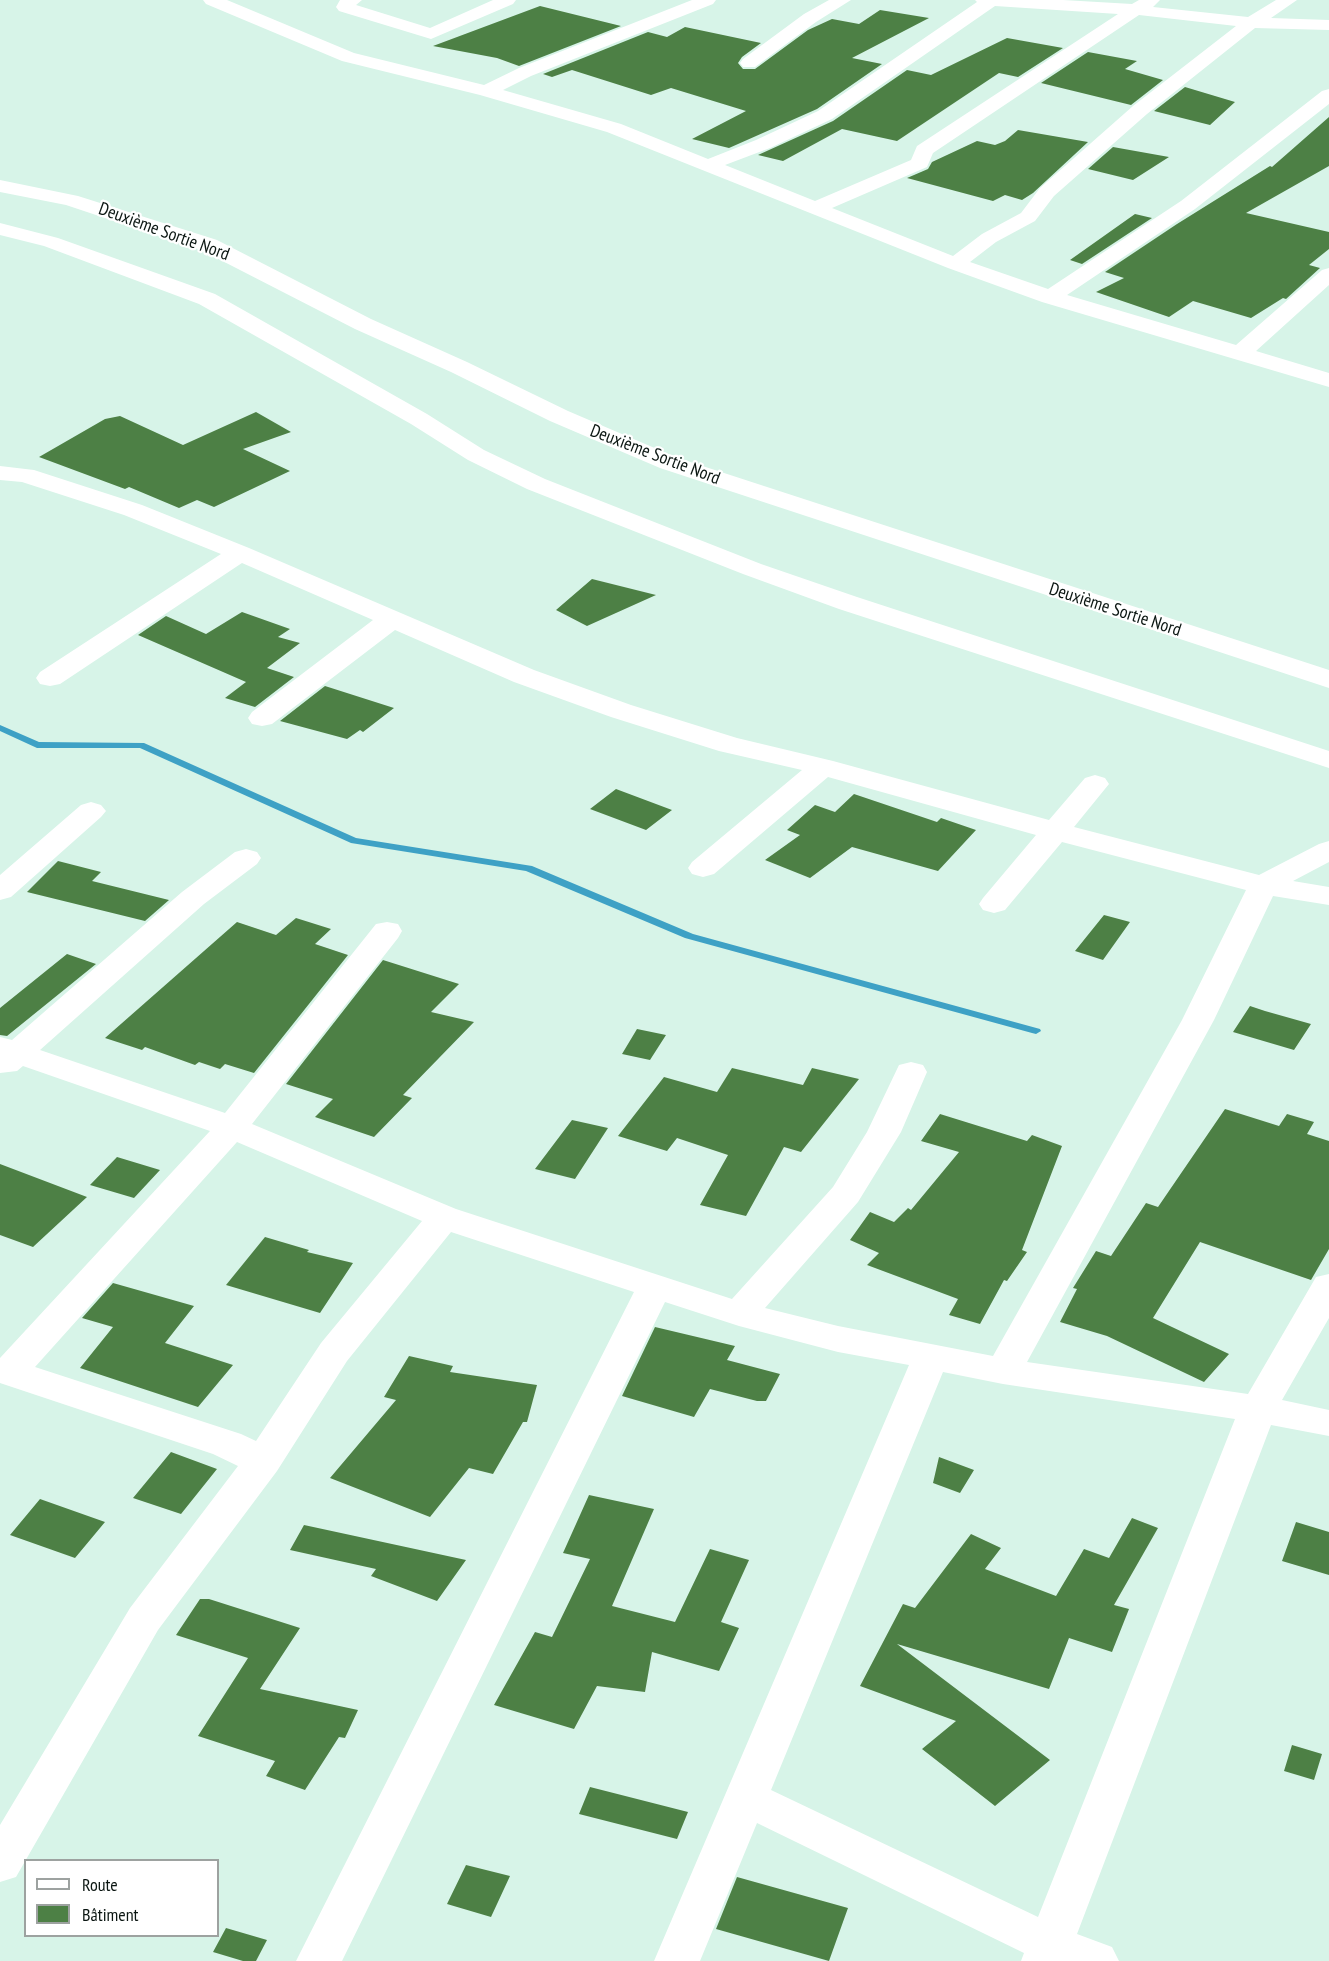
<!DOCTYPE html>
<meta charset="utf-8">
<style>
body{margin:0}
#map{position:relative;width:1329px;height:1961px;overflow:hidden;background:#d7f4e8;font-family:"PT Sans Narrow",sans-serif}
canvas{display:block}
.legend{position:absolute;left:24px;top:1859px;width:195px;height:78px;box-sizing:border-box;background:#fff;border:2px solid #9da2a0;margin:0;padding:8px 10px;list-style:none;font-size:18px;color:#0b1612}
.legend li{display:flex;align-items:center;gap:12px;height:30px}
.legend b{width:30px;border:2px solid #9da2a0}
</style>
<div id="map">
<canvas width="1329" height="1961"></canvas>
<ul class="legend">
<li><b style="height:8px;background:#fff"></b>Route</li>
<li><b style="height:16px;background:#4d8045"></b>Bâtiment</li>
</ul>
</div>
<script>
const c = document.querySelector('canvas').getContext('2d');
c.lineJoin = 'round';
const shape = rows => new Path2D(rows.map(r => 'M' + r).join(''));
function fill(path, color) { c.fillStyle = color; c.fill(path, 'evenodd'); }
function label(font, color, halo, rows, align = 'center') {
  c.font = font + ' "PT Sans Narrow",sans-serif'; c.lineWidth = 4.5; c.setLineDash([]); c.textBaseline = 'middle'; c.strokeStyle = halo; c.fillStyle = color; for (const [text, x, y, turn = 0] of rows) {
    c.save(); c.translate(x, y); c.rotate((+turn || 0) * Math.PI / 180); c.textAlign = isNaN(turn) ? turn : align; if (halo) c.strokeText(text, 0, 0); c.fillText(text, 0, 0); c.restore();
  }
}
fill(shape([
 [0,725,39,742,144,743,356,838,532,866,693,934,1040,1029,1041,1031,1036,1034,1032,1033,685,938,526,871,351,843,140,748,37,748,0,731,0,725]
]), '#3ea1c5');
fill(shape([
 [540,6,621,26,519,66,497,58,433,46],
 [880,10,929,18,852,58,882,64,817,109,729,148,692,139,746,111,671,88,651,95,572,70,552,77,543,74,648,32,667,37,685,27,761,43,742,57,738,63,743,69,755,69,808,30,832,19,859,24],
 [1007,38,1063,48,1018,77,999,73,897,141,842,129,783,161,758,155,833,121,907,70,931,75],
 [1088,52,1137,61,1125,69,1163,80,1131,105,1041,83],
 [1185,87,1235,102,1210,125,1154,111],
 [1329,117,1329,166,1246,213,1329,232,1329,249,1309,265,1320,268,1286,299,1283,298,1251,318,1193,301,1169,317,1096,292,1124,278,1105,272,1177,224,1270,166,1272,167],
 [1018,130,1088,142,1033,193,1022,200,1005,195,993,201,907,178,928,169,932,162,977,141,995,145,1005,141],
 [1113,147,1169,157,1133,180,1088,169],
 [1135,214,1152,218,1082,264,1070,260],
 [256,412,291,432,243,449,290,471,214,507,197,500,179,508,129,487,125,489,39,457,105,419,120,416,183,445],
 [592,579,656,595,587,626,556,610],
 [242,612,290,629,278,637,300,643,267,668,294,677,255,707,225,698,246,682,138,635,166,616,206,634],
 [325,686,394,708,363,732,360,730,347,739,280,721],
 [616,789,672,810,646,830,590,809],
 [854,794,937,822,941,818,976,830,938,871,852,847,810,878,765,860,800,835,787,830,815,805,835,812],
 [58,861,101,872,92,881,169,900,145,921,27,892],
 [1104,915,1130,922,1103,960,1075,951],
 [296,918,331,929,315,944,348,955,254,1073,225,1064,220,1069,199,1062,195,1065,145,1047,142,1050,105,1038,237,922,276,935],
 [67,954,96,964,7,1036,0,1035,0,1008],
 [383,960,459,984,431,1012,474,1022,403,1095,412,1098,374,1137,315,1117,333,1099,286,1084],
 [1250,1006,1265,1011,1311,1024,1294,1050,1233,1032],
 [637,1029,666,1035,650,1060,622,1054],
 [732,1068,803,1085,812,1068,859,1079,801,1152,784,1147,746,1216,700,1205,728,1155,677,1138,667,1151,618,1136,664,1077,717,1092],
 [1225,1109,1279,1126,1287,1114,1314,1122,1307,1134,1329,1141,1329,1249,1311,1280,1200,1242,1153,1318,1229,1354,1204,1382,1107,1336,1060,1322,1077,1289,1073,1288,1096,1251,1111,1256,1146,1203,1158,1207],
 [940,1114,1027,1141,1032,1135,1062,1146,1022,1250,1027,1252,1007,1281,1004,1280,980,1324,949,1315,958,1299,867,1265,879,1253,850,1240,870,1212,894,1222,908,1208,911,1210,959,1152,921,1141],
 [572,1120,608,1128,575,1179,535,1169],
 [117,1157,160,1170,134,1198,90,1185],
 [0,1164,87,1197,33,1247,0,1235],
 [265,1237,309,1250,307,1252,353,1263,320,1313,226,1285],
 [113,1283,194,1306,165,1343,233,1365,198,1407,80,1368,113,1327,82,1318],
 [655,1327,735,1346,727,1360,780,1374,766,1401,757,1401,710,1389,694,1417,622,1396],
 [409,1356,453,1366,450,1372,537,1385,527,1422,523,1422,493,1474,469,1468,430,1517,330,1478,396,1400,384,1397],
 [171,1452,217,1469,181,1514,133,1498],
 [939,1457,974,1470,960,1493,933,1483],
 [589,1495,654,1509,612,1606,675,1622,710,1549,749,1560,721,1622,739,1628,719,1671,652,1652,645,1692,597,1686,574,1729,494,1705,535,1632,552,1637,590,1559,563,1553],
 [40,1499,105,1522,75,1558,10,1535],
 [1132,1518,1158,1528,1114,1605,1129,1609,1112,1652,1069,1638,1049,1689,897,1644,1050,1760,995,1806,922,1749,956,1721,860,1686,903,1604,915,1608,971,1534,1001,1548,985,1569,1056,1596,1084,1549,1109,1558],
 [1296,1522,1329,1532,1329,1575,1282,1561],
 [304,1525,466,1560,437,1601,371,1576,376,1569,290,1550],
 [200,1599,209,1599,300,1628,260,1689,358,1710,345,1738,339,1737,305,1790,266,1776,275,1761,198,1736,248,1658,176,1635],
 [1292,1745,1322,1754,1314,1780,1284,1771],
 [590,1787,688,1812,677,1839,579,1814],
 [466,1865,510,1876,491,1917,447,1904],
 [737,1877,848,1908,829,1961,716,1929],
 [226,1928,267,1940,256,1961,243,1961,213,1952]
]), '#4d8045');
fill(shape([
 [203,0,227,0,354,53,484,85,519,68,692,0,716,0,713,4,531,76,503,90,621,124,708,159,756,140,818,111,977,2,975,0,1063,0,1132,4,1139,0,1160,0,1153,7,1248,17,1276,0,1297,0,1271,18,1329,20,1329,30,1255,28,1147,114,1054,196,1035,221,996,242,970,262,1048,289,1181,201,1322,91,1329,89,1329,104,1195,209,1067,295,1236,345,1322,270,1329,268,1329,285,1256,351,1329,373,1329,387,1042,302,948,268,607,132,480,95,342,61,206,4,203,0],
 [995,6,1118,14,917,146,911,160,815,201,725,165,770,148,832,119,995,6],
 [1139,15,1236,26,1133,106,1040,188,1021,213,982,234,953,256,832,208,927,167,933,153,1139,15],
 [340,0,362,0,356,5,430,28,493,0,516,0,513,4,431,39,339,11,336,7,340,0],
 [829,0,851,0,816,22,755,67,743,67,740,63,743,59,804,14,829,0],
 [0,223,58,238,215,294,427,414,484,450,545,479,761,564,857,597,1329,751,1329,768,839,609,743,574,527,489,468,460,411,424,199,304,44,246,0,235,0,223],
 [0,466,34,470,142,505,249,548,534,670,631,705,737,738,833,761,1049,820,1085,778,1095,775,1105,778,1109,784,1074,827,1259,875,1319,844,1329,841,1329,862,1293,881,1329,887,1329,905,1273,896,1214,1020,1027,1362,1248,1394,1316,1277,1329,1274,1329,1318,1282,1400,1329,1410,1329,1436,1271,1425,1077,1934,1112,1947,1119,1961,1021,1961,1024,1953,757,1823,700,1961,654,1961,909,1365,838,1352,739,1326,665,1302,342,1961,296,1961,634,1292,451,1232,347,1361,277,1471,158,1630,16,1877,0,1882,0,1825,130,1608,238,1466,213,1454,0,1383,0,1358,210,1131,23,1066,17,1071,0,1073,0,1037,12,1040,182,892,235,852,246,849,257,852,261,858,257,864,204,904,40,1050,225,1113,376,924,387,922,398,924,402,931,398,938,252,1124,456,1209,732,1299,833,1187,867,1132,899,1065,911,1062,923,1065,927,1072,901,1132,858,1202,765,1308,838,1326,993,1356,1182,1020,1246,890,1062,842,1005,910,994,913,983,910,979,904,983,898,1036,835,828,777,714,874,703,877,692,874,688,868,692,862,802,770,719,751,611,717,514,682,395,630,272,724,262,726,252,724,248,718,252,712,373,620,242,563,60,684,50,686,40,684,36,678,40,672,221,554,124,515,22,482,0,480,0,466],
 [237,1142,422,1221,321,1343,256,1441,241,1434,35,1367,237,1142],
 [943,1372,1003,1384,1235,1419,1038,1917,771,1790,943,1372],
 [91,802,101,805,106,811,101,817,11,897,0,900,0,875,81,805,91,802]
]), '#fff');
fill(shape([
 [0,180,78,196,217,240,371,319,467,362,568,411,678,458,1329,670,1329,688,660,468,550,421,451,372,355,329,201,250,66,205,0,192,0,180]
]), '#fff');
label('18px', '#0b1612', '#fff', [
 ["Deuxième Sortie Nord",164,232,20],
 ["Deuxième Sortie Nord",655,455,21],
 ["Deuxième Sortie Nord",1115,610,18]
]);
</script>
